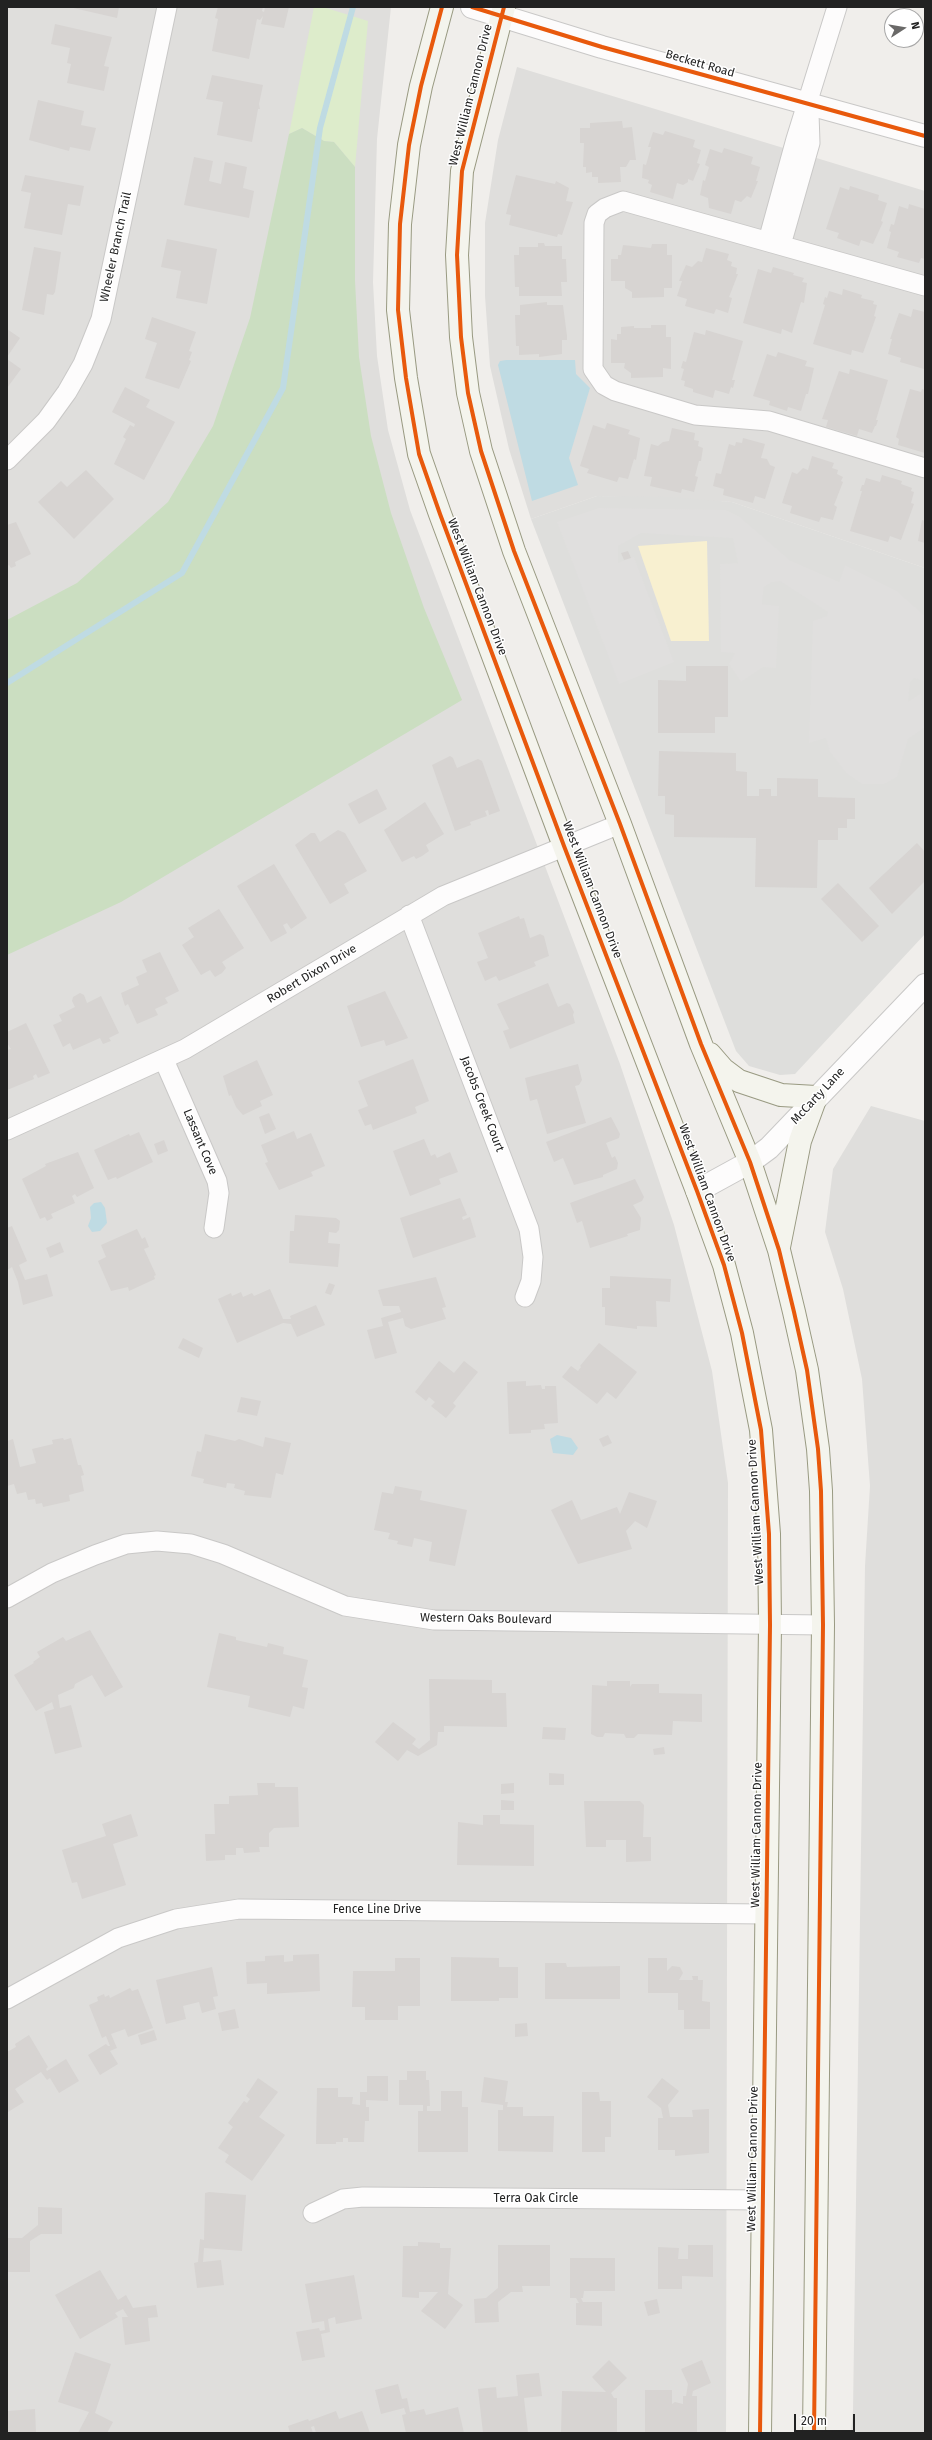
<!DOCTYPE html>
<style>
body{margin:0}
#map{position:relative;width:932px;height:2440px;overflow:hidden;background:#f0eeeb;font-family:"Fira Sans",sans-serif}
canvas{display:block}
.frame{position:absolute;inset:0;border:8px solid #222;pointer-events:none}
.north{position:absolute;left:884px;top:8px;width:40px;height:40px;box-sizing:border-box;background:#fff;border:1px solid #a7a7a7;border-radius:50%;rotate:78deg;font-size:11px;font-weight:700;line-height:16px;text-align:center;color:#222}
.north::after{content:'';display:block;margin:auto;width:14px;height:18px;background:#6a6968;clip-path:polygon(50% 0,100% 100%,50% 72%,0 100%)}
.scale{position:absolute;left:794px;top:2414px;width:61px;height:18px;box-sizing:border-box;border:2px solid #222;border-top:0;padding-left:5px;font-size:12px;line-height:14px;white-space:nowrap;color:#222;-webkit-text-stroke:3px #fff;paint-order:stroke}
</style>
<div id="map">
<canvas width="932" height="2440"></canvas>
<div class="frame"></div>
<div class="north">N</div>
<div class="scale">20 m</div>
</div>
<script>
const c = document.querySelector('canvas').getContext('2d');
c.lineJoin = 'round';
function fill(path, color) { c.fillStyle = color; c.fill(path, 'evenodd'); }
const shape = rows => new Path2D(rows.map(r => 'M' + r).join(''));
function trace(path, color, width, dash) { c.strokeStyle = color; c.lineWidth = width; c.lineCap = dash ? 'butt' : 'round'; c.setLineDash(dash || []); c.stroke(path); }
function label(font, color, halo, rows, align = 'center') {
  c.font = font + ' "Fira Sans",sans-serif'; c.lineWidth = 3; c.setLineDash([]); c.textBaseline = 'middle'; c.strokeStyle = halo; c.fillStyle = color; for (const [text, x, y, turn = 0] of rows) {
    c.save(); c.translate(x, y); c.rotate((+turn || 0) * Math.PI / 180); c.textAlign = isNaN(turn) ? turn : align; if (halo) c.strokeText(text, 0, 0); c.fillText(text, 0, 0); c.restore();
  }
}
fill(shape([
 [7,7,391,7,377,139,373,282,377,356,388,430,410,510,620,1064,674,1225,712,1371,728,1483,726,2433,7,2433],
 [517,67,925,191,925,568,732,502,597,496,531,519,509,449,490,366,485,296,485,223,498,140],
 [871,1106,925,1121,925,2433,851,2433,853,2411,865,1566,870,1486,862,1379,843,1289,825,1232,833,1169]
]), '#dfdedc');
fill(shape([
 [597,496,669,497,732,502,925,568,925,934,795,1074,780,1075,749,1066,736,1051,531,519]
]), '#dededc');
fill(shape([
 [314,7,323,7,368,21,355,167,334,142,324,141,302,128,289,134]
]), '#ddeccb');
fill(shape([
 [302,128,324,141,334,142,355,167,355,281,359,357,371,436,391,513,424,608,462,700,121,902,7,955,7,620,77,583,168,502,213,426,250,318,289,134]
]), '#cbdec1');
fill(shape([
 [707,541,709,641,671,641,638,546]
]), '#f8f0d0');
fill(shape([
 [599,508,726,510,740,517,791,561,839,582,845,565,897,591,925,616,925,681,914,678,910,682,908,702,921,693,924,728,908,739,897,777,884,784,862,784,846,773,830,752,826,738,809,743,813,621,827,616,828,612,780,581,772,582,764,587,762,604,779,606,776,668,763,667,741,682,729,664,735,653,721,652,720,564,738,563,733,538,641,533,618,546,618,563,634,557,674,662,619,684,557,522]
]), '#e0dfde');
fill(shape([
 [506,360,575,360,576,374,590,388,569,458,578,485,532,501,498,365,500,361],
 [101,1202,105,1208,107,1223,100,1231,92,1232,88,1226,91,1218,90,1207,94,1203],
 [557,1435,571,1438,578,1448,573,1455,553,1453,550,1439]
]), '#bfdbe3');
trace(shape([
 [7,683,182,573,283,388,320,128,353,7]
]), '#bfdbe3', 6);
fill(shape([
 [69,7,119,7,117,18],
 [218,7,263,7,262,11,264,12,265,7,289,7,284,28,261,24,263,16,260,20,257,19,249,59,212,51,218,19,215,18],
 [55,24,112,37,104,66,109,67,104,91,67,83,71,64,67,63,70,48,51,44],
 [212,75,263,85,259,104,260,109,258,109,252,142,217,135,223,102,206,99],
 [38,100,84,111,81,125,96,128,90,151,70,147,69,151,29,140],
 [622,121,623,128,632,127,636,160,630,160,626,167,620,167,621,182,598,183,598,177,592,177,592,172,586,173,586,167,583,167,584,143,580,143,580,128,590,128,590,123],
 [665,131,695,140,693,147,701,150,697,163,700,164,693,181,688,179,688,182,683,185,677,183,673,199,650,192,652,185,648,183,649,180,642,178,643,164,646,165,651,147,648,147,653,132,663,135],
 [724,148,753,157,751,164,760,167,756,181,758,181,751,198,747,196,741,202,735,200,731,214,709,208,708,198,700,195,703,180,705,181,709,167,705,165,710,149,722,153],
 [194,157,213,161,209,181,221,184,225,162,247,167,243,188,254,191,249,218,184,205],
 [25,175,84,186,80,206,68,204,62,235,24,228,31,193,21,191],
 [516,175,555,184,556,181,569,188,566,201,573,202,562,235,558,234,557,237,509,225,511,215,506,214],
 [850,186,879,195,878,200,887,203,881,221,883,222,873,244,861,240,859,246,837,238,839,233,826,229,840,187,849,190],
 [909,204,925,209,925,259,921,258,919,263,897,257,899,252,887,248,891,232,889,231,891,224,894,225,899,206,908,209],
 [167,239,217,249,207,304,176,298,181,271,161,267],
 [538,243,544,243,545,246,562,246,562,259,566,259,567,282,561,282,562,296,519,296,519,287,515,287,514,255,519,255,519,247,538,247],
 [652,244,667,244,667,255,672,255,672,288,664,288,664,297,632,298,632,292,625,288,625,281,611,281,611,259,618,259,618,255,621,255,623,245,651,248],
 [34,247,61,252,55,292,53,295,47,294,44,315,22,310],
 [706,248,729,254,727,260,732,262,731,266,737,268,736,274,738,274,729,297,732,298,728,313,716,309,714,314,685,306,687,299,677,296,682,281,679,281,686,265,692,267,698,261,702,262],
 [773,267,794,273,793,275,804,278,802,282,807,283,804,303,801,302,792,333,782,329,781,334,743,323,758,269,771,273],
 [843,289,862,295,861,298,874,301,873,304,877,305,874,316,876,317,863,353,852,350,851,355,813,344,825,305,823,304,825,297,827,298,829,291,842,295],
 [547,302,547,305,563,305,567,336,567,340,562,340,562,354,539,357,539,354,519,355,519,346,516,346,515,315,520,315,520,305],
 [913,309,925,312,924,369,900,362,901,358,888,354,892,339,890,339,899,313,911,317],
 [152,317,196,332,189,351,192,352,189,360,191,361,179,389,145,378,157,343,145,339],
 [651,325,666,325,666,337,671,337,671,369,663,368,663,377,631,378,631,373,624,368,625,363,611,363,611,339,617,340,617,334,621,334,621,327,634,326,634,328,651,328],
 [7,329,20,338,7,357],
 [706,330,743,341,732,380,735,380,733,388,731,387,729,394,715,390,713,398,693,392,693,389,684,386,685,381,681,380,684,369,681,368,683,361,686,362,694,332,705,335],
 [778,352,807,361,805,366,814,368,808,394,806,394,801,411,788,407,787,411,769,405,770,401,753,396,767,354,776,357],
 [7,359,21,369,7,388],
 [850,369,888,380,876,420,878,420,876,426,875,426,872,433,859,429,857,436,826,427,828,420,822,419,839,371,849,374],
 [125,387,150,400,146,407,175,422,144,480,114,464,126,439,123,437,130,425,134,427,135,424,112,412],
 [910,389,921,392,922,389,925,390,925,453,898,445,899,439,896,437],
 [607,423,630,430,628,434,640,438,636,460,634,459,628,479,619,477,617,482,587,473,589,469,580,466,593,425,605,429],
 [672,428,695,433,694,440,699,441,698,446,703,448,701,461,699,461,695,476,698,477,694,492,682,489,681,493,650,486,652,477,644,476,651,444,658,446,663,442,669,441],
 [743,438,765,444,761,458,767,459,770,465,775,467,765,499,755,496,753,503,723,495,724,489,713,486,716,473,721,474,729,444,735,446,736,442,742,443],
 [812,456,834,463,832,468,838,470,837,474,843,477,841,481,843,482,834,505,837,507,833,520,821,517,819,522,790,513,792,506,782,503,792,472,797,474,803,468,808,470],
 [86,470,114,499,74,539,38,502,61,481,67,487],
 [882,475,902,481,901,484,912,488,911,491,914,492,911,503,914,504,901,540,890,536,888,542,850,531,862,491,860,491,862,485,864,485,866,478,880,482],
 [922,520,925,521,925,543,918,541],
 [16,522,31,554,15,562,16,566,11,568,9,565,7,566,7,525],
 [628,551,631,558,624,560,621,553],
 [686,666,728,666,728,717,715,717,715,733,658,733,658,680,686,681],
 [659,751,736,753,736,771,747,772,747,796,759,796,759,789,771,789,771,796,777,796,777,778,818,779,818,797,855,798,855,819,847,819,847,828,838,828,838,840,818,840,817,888,755,887,756,838,674,837,674,815,665,814,665,796,658,796],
 [450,756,453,758,457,768,478,759,482,761,500,811,489,815,488,810,485,811,487,816,470,822,471,825,455,831,432,765],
 [377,789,387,809,359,824,348,804],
 [425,802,444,834,426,845,429,851,422,856,416,859,414,856,402,862,384,830],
 [338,830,345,833,367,871,344,884,349,893,330,904,295,845,311,833,315,833,320,842],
 [917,843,925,852,925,881,892,914,869,888],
 [274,864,307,918,291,929,287,923,283,925,287,933,271,942,237,886],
 [838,883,879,926,862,942,821,899],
 [219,909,244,948,222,962,226,968,222,973,215,977,210,970,201,975,182,945,194,937,188,928],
 [519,916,520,919,524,918,530,938,540,934,544,936,549,956,534,962,536,966,499,981,496,976,485,981,477,962,488,958,478,933],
 [160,952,179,991,165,998,168,1003,155,1009,158,1015,137,1024,128,1004,125,1006,121,993,139,985,136,977,147,972,142,960],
 [548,983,558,1007,567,1003,570,1004,574,1012,573,1015,575,1023,510,1049,503,1031,509,1029,497,1004],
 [385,991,408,1038,386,1046,384,1040,361,1047,347,1006],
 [80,993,84,995,87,1003,101,996,119,1033,109,1038,111,1041,103,1044,100,1038,73,1050,70,1043,63,1047,53,1025,62,1021,59,1015,75,1007,72,1001,73,997],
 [26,1023,50,1073,38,1078,36,1074,33,1076,34,1079,7,1090,7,1050,11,1049,7,1043,7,1032],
 [413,1059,429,1101,415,1107,417,1113,373,1130,371,1124,365,1126,358,1110,368,1106,358,1081],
 [257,1060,273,1095,260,1101,262,1106,243,1115,236,1107,231,1095,229,1096,223,1076],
 [578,1064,582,1080,579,1085,575,1086,586,1123,547,1134,537,1099,530,1101,525,1078],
 [269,1113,276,1129,265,1134,259,1117],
 [611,1117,620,1134,619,1138,606,1143,612,1158,615,1156,618,1163,617,1169,603,1175,603,1177,574,1185,563,1158,554,1162,546,1142],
 [294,1131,297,1139,311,1133,325,1166,311,1172,313,1176,279,1190,265,1163,268,1162,261,1145],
 [139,1132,153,1162,117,1179,116,1177,108,1180,94,1150,129,1134,130,1136],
 [424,1139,431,1156,435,1154,437,1158,450,1152,458,1172,439,1179,441,1184,410,1196,393,1151],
 [164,1140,168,1151,158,1155,154,1144],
 [78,1152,94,1188,77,1197,75,1194,72,1196,75,1203,51,1214,53,1218,47,1221,45,1217,40,1219,22,1179,46,1166,45,1164],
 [635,1179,644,1197,642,1201,633,1205,641,1218,640,1230,627,1234,628,1236,590,1248,582,1221,577,1223,570,1203],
 [460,1198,467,1215,462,1217,463,1220,470,1217,476,1237,413,1258,400,1218],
 [295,1215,336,1218,340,1221,339,1230,336,1233,329,1232,328,1243,340,1244,338,1267,289,1263,290,1231,294,1231],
 [12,1226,27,1261,19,1265,25,1280,47,1274,53,1296,23,1305,18,1282,12,1267,7,1270,7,1228],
 [137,1229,142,1239,145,1237,149,1247,144,1249,156,1275,154,1276,155,1279,129,1291,128,1287,111,1291,98,1261,106,1257,101,1245],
 [60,1242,64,1252,50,1258,46,1248],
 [610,1276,671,1279,670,1302,656,1301,657,1327,637,1326,637,1329,605,1325,605,1307,602,1307,602,1288,610,1288],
 [436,1277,446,1307,442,1308,446,1319,411,1329,405,1326,403,1318,388,1322,397,1353,375,1359,367,1330,383,1326,381,1318,401,1312,399,1306,383,1306,378,1290],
 [329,1283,335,1285,331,1295,325,1293],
 [270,1289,283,1319,291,1319,290,1316,316,1305,325,1325,297,1337,291,1324,283,1323,237,1343,218,1299,231,1293,232,1296,241,1292,243,1297,252,1293,254,1296],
 [183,1338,203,1348,199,1358,178,1348],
 [599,1343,637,1372,616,1399,607,1392,597,1404,562,1377,571,1366,578,1371,581,1367,580,1366],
 [439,1361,454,1373,464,1361,478,1372,453,1403,456,1406,446,1418,431,1406,435,1402,429,1397,426,1401,415,1392],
 [526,1381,526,1386,541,1385,542,1389,545,1389,545,1386,556,1386,558,1423,544,1424,545,1429,531,1430,531,1433,509,1434,507,1382],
 [241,1397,261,1401,257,1416,237,1412],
 [205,1434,235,1441,239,1439,263,1447,265,1437,291,1443,283,1475,276,1473,271,1498,244,1495,245,1491,234,1488,235,1484,227,1483,226,1488,203,1483,204,1479,191,1476,197,1451,201,1452],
 [608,1435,612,1443,603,1447,599,1439],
 [63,1438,64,1440,71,1438,78,1465,81,1465,84,1475,81,1476,84,1491,69,1495,70,1501,43,1507,42,1503,36,1504,35,1499,28,1500,26,1492,17,1494,14,1484,7,1486,7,1441,13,1439,20,1467,36,1463,32,1449,53,1444,52,1440],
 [395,1486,422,1491,420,1500,467,1510,455,1566,429,1561,432,1542,414,1538,412,1547,397,1544,398,1541,388,1539,390,1533,374,1530,382,1492,393,1494],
 [629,1492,657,1501,647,1528,635,1521,626,1531,632,1549,578,1564,551,1510,572,1500,581,1520,617,1507,620,1514],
 [90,1630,123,1687,105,1697,92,1675,75,1684,74,1688,58,1695,60,1708,71,1705,82,1747,55,1754,44,1712,54,1709,52,1702,36,1711,14,1675,34,1663,33,1662,40,1657,37,1652,63,1637,66,1641],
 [219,1633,236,1637,236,1640,267,1647,268,1643,284,1647,283,1654,308,1660,302,1687,308,1688,304,1709,293,1706,290,1717,248,1707,250,1696,207,1687],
 [429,1679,492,1680,492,1693,506,1693,507,1727,444,1726,444,1732,438,1732,437,1745,418,1756,407,1750,398,1761,375,1742,393,1722,416,1739,412,1744,419,1749,430,1740],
 [607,1681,630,1681,630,1687,632,1684,659,1684,659,1693,702,1694,702,1722,673,1721,672,1735,638,1734,634,1738,626,1738,624,1734,605,1733,603,1737,597,1737,591,1734,592,1685,607,1686],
 [543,1727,566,1728,565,1740,542,1739],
 [664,1747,665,1754,654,1755,653,1749],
 [549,1773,564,1774,564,1785,549,1785],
 [257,1783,275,1783,275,1787,298,1787,299,1827,274,1828,269,1833,269,1847,259,1847,260,1852,244,1853,243,1848,236,1848,236,1855,225,1855,225,1860,206,1861,205,1834,215,1834,214,1804,229,1804,229,1796,258,1795],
 [514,1783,514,1793,501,1794,501,1784],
 [501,1800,514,1801,514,1810,501,1810],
 [584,1801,640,1801,644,1805,643,1837,651,1837,651,1861,626,1862,626,1840,606,1840,606,1847,586,1847],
 [131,1814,138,1836,113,1844,126,1885,82,1899,77,1882,72,1883,62,1850,106,1836,102,1824],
 [483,1815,500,1815,500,1824,534,1825,534,1866,457,1865,458,1822,483,1825],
 [319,1954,320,1991,267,1994,267,1983,247,1984,246,1962,265,1961,265,1956,284,1955,284,1962,293,1961,293,1955],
 [451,1957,499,1958,499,1967,518,1967,518,1998,499,1998,499,2001,451,2001],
 [395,1958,420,1958,420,2006,398,2006,398,2020,365,2020,365,2007,352,2007,353,1971,395,1971],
 [648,1958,667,1958,667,1971,672,1966,680,1967,683,1973,679,1980,693,1980,692,1976,698,1976,698,1980,703,1980,702,2001,710,2002,710,2029,684,2029,684,2010,678,2010,678,1993,648,1993],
 [545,1963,566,1963,567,1967,620,1966,620,1999,545,1999],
 [212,1967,218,1996,213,1997,216,2009,202,2013,199,2002,183,2006,186,2019,166,2024,156,1980],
 [130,1988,132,1991,138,1989,153,2028,128,2037,125,2029,111,2034,117,2048,110,2051,118,2064,100,2075,88,2055,106,2044,108,2046,110,2046,106,2036,102,2038,89,2005,98,2001,97,1997,104,1994,105,1997,109,1995,110,1998],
 [235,2009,239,2028,222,2031,218,2013],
 [527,2023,528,2036,515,2037,515,2024],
 [154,2030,157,2040,141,2045,138,2035],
 [29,2035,48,2067,46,2069,47,2071,66,2059,79,2081,59,2093,50,2078,47,2080,41,2072,15,2089,24,2102,8,2112,7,2052,16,2047,15,2044],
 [407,2071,426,2071,426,2080,429,2080,430,2106,427,2106,427,2111,441,2111,441,2091,462,2091,462,2107,468,2107,468,2152,418,2152,418,2111,423,2111,423,2105,399,2105,399,2080,407,2080],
 [367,2076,388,2076,388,2101,366,2100,366,2107,369,2107,369,2121,365,2121,364,2142,348,2142,348,2138,343,2138,343,2142,336,2142,336,2144,316,2144,317,2088,338,2088,338,2097,353,2097,352,2104,360,2105,360,2092,367,2092],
 [484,2077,508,2081,505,2102,508,2102,507,2107,523,2107,523,2116,554,2116,553,2152,498,2151,498,2110,503,2110,503,2105,481,2102],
 [258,2078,278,2092,259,2117,285,2135,252,2181,225,2162,229,2155,218,2148,233,2127,228,2123,244,2101,247,2103,250,2099,246,2096],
 [662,2078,679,2091,668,2105,670,2117,693,2117,692,2110,709,2109,709,2153,675,2156,675,2150,658,2150,658,2118,663,2118,661,2108,647,2097],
 [582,2092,599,2092,600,2101,611,2101,611,2137,605,2137,605,2152,582,2152],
 [209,2192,246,2195,242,2251,204,2248,203,2262,221,2260,224,2285,197,2288,194,2263,198,2262,200,2239,204,2240,205,2193],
 [38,2207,62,2208,62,2234,41,2234,30,2241,30,2272,7,2272,7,2238,22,2238,38,2225],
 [418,2242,440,2243,440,2248,451,2248,448,2294,463,2305,445,2329,421,2311,438,2292,419,2292,419,2298,402,2297,403,2246,418,2246],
 [498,2245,550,2245,550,2286,522,2286,523,2292,511,2292,498,2302,499,2322,475,2323,474,2299,486,2298,498,2288],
 [688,2245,713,2245,713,2277,682,2276,682,2289,658,2289,658,2247,679,2248,678,2259,688,2259],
 [570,2258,615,2258,615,2291,584,2291,583,2298,581,2298,583,2302,602,2302,602,2326,576,2325,576,2303,579,2303,576,2298,570,2298],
 [100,2270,118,2300,126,2295,133,2308,156,2305,158,2317,148,2318,150,2341,125,2345,122,2317,128,2317,123,2309,115,2313,118,2317,80,2339,55,2295],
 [354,2275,362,2319,336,2324,335,2317,328,2319,330,2332,321,2334,325,2357,302,2361,296,2332,319,2328,320,2331,325,2330,324,2321,312,2323,305,2284],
 [657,2299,660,2313,648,2316,644,2302],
 [75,2352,111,2364,95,2413,113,2422,107,2433,78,2433,89,2412,58,2402],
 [609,2360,627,2378,611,2393,614,2398,617,2398,617,2433,561,2433,562,2391,606,2392,592,2377],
 [702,2360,711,2383,693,2391,692,2396,697,2396,697,2433,645,2433,645,2390,672,2390,672,2404,675,2402,683,2404,683,2396,686,2396,688,2384,681,2369],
 [539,2373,542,2396,524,2398,528,2433,483,2433,478,2389,496,2387,497,2398,518,2396,516,2375],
 [398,2384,402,2399,407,2398,410,2412,424,2409,426,2415,458,2407,464,2433,406,2433,402,2415,406,2414,404,2408,381,2414,375,2390],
 [35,2409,36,2433,7,2433,7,2411],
 [336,2411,339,2419,362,2411,370,2433,316,2433,314,2426,311,2427,313,2433,290,2433,288,2426,308,2419,309,2421]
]), '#d7d4d2');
const minor = shape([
 [768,241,796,139,837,7],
 [781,245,810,143,809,113],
 [925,286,623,201,605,208,597,214,594,223,593,369,604,385,615,391,695,415,769,421,925,468],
 [7,460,46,421,67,392,83,364,101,319,167,7],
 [409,915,529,1229,533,1257,531,1281,525,1297],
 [164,1060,217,1181,219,1193,214,1228],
 [7,1130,185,1049,443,896,620,824],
 [7,1598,52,1573,95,1555,126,1544,157,1541,191,1544,223,1554,345,1606,434,1620,823,1625],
 [7,1999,118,1938,176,1919,239,1909,766,1914],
 [313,2213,343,2199,363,2197,763,2200]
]);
const tertiary = shape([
 [472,7,602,47,925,136],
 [697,1191,750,1162,769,1148,925,985]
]);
const secondary = shape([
 [442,7,421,86,409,145,400,224,398,310,406,378,419,454,440,514,564,846,697,1191,724,1265,742,1333,761,1430,769,1534,770,1625,760,2433],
 [504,7,462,171,457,255,461,337,468,393,481,451,514,551,620,824,701,1044,750,1162,779,1250,794,1312,807,1370,818,1449,821,1491,823,1625,814,2433],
 [710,1054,723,1069,739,1081,781,1095,816,1097,800,1141,779,1247]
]);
trace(minor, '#c9c8c7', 21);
trace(tertiary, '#c9c8c7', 24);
trace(secondary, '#999a82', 24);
trace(minor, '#fdfcfc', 19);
trace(tertiary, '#fdfcfc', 22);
trace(secondary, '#f4f4ed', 22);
trace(shape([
 [442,7,421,86,409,145,400,224,398,310,406,378,419,454,440,514,564,846,697,1191,724,1265,742,1333,761,1430,769,1534,770,1625,760,2433],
 [472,7,602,47,925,136],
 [504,7,462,171,457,255,461,337,468,393,481,451,514,551,620,824,701,1044,750,1162,779,1250,794,1312,807,1370,818,1449,821,1491,823,1625,814,2433]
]), '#e8590c', 4);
label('12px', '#222', '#fff', [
 ["Beckett Road",700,64,16],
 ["West William Cannon Drive",471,95,-76],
 ["Wheeler Branch Trail",116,247,-78],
 ["West William Cannon Drive",477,587,69],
 ["West William Cannon Drive",592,890,69],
 ["Robert Dixon Drive",312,974,-31],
 ["McCarty Lane",818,1096,-47],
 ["Jacobs Creek Court",482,1104,69],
 ["Lassant Cove",200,1142,67],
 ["West William Cannon Drive",707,1193,70],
 ["West William Cannon Drive",756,1512,-93],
 ["Western Oaks Boulevard",486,1619,1],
 ["West William Cannon Drive",757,1835,-89],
 ["Fence Line Drive",377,1910],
 ["West William Cannon Drive",753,2159,-89],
 ["Terra Oak Circle",536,2199]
]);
</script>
